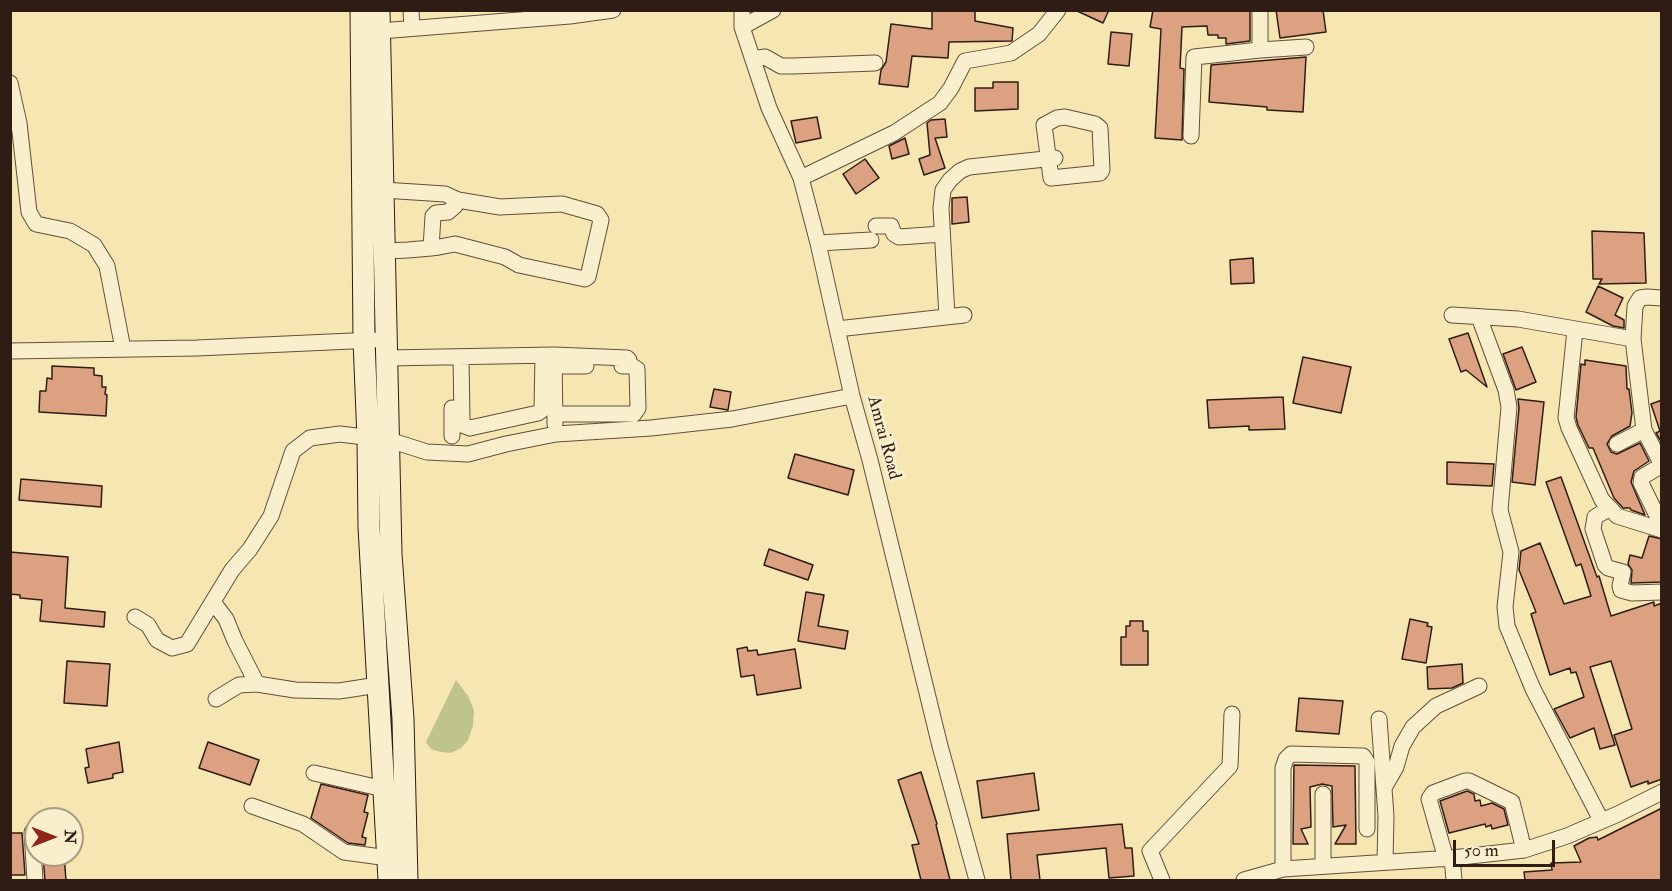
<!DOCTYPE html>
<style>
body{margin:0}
#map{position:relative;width:1672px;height:891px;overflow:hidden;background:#f6e6b2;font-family:"IM FELL Double Pica",serif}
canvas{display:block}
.frame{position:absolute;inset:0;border:12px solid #2f1c14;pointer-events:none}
.north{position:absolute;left:24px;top:807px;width:60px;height:60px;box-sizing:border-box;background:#f9efcd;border:2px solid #a89b83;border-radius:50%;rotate:90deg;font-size:16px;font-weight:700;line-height:24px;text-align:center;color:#2f1c14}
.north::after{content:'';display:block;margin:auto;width:21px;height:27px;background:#8f2418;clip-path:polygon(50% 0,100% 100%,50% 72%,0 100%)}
.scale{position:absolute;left:1453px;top:840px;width:102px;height:27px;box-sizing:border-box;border:3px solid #2f1c14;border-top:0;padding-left:8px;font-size:18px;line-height:21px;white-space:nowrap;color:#2f1c14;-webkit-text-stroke:4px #f9efcd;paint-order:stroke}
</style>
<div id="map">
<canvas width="1672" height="891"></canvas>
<div class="frame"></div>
<div class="north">N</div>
<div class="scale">50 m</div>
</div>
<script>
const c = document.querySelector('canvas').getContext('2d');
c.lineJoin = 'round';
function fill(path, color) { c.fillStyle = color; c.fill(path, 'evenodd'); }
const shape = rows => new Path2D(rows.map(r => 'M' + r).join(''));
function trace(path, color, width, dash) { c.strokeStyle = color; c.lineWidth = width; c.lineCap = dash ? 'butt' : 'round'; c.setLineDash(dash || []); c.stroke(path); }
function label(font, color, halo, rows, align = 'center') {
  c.font = font + ' "IM FELL Double Pica",serif'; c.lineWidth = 6; c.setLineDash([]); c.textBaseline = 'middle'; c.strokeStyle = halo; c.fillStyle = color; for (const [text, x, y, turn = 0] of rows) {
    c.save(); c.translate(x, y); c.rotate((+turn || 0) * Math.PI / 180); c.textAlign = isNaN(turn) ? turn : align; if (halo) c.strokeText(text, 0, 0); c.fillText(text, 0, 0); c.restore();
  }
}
fill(shape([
 [456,680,468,696,474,710,473,726,468,740,461,748,451,753,441,752,431,749,426,742]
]), '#bfc48a');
const building = shape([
 [932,10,975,10,975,21,1013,28,1012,41,949,42,948,58,912,56,908,87,879,84,881,70,886,62,891,24,932,29,932,10],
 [1075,10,1109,10,1103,23,1075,10],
 [1153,10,1250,10,1250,41,1226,44,1226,38,1218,38,1218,35,1208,35,1207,26,1182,27,1180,68,1184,69,1182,140,1155,138,1161,29,1150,27,1153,10],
 [1276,10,1323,10,1326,32,1280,38,1276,10],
 [1111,32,1132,34,1129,66,1108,64,1111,32],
 [1306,57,1303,112,1267,110,1267,107,1209,102,1211,65,1306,57],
 [993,82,1018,82,1018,109,975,111,975,88,993,88,993,82],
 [817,117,821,138,796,143,791,121,817,117],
 [945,119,947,137,935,138,945,168,924,175,919,159,930,155,927,123,931,120,945,119],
 [905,138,909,154,892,159,889,146,905,138],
 [865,159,879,178,856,194,843,174,865,159],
 [967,197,969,222,952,224,952,198,967,197],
 [1592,231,1644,233,1646,283,1599,284,1602,279,1593,279,1592,231],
 [1253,258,1254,283,1231,284,1230,260,1253,258],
 [1598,286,1623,298,1615,315,1624,320,1624,328,1613,326,1586,312,1598,286],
 [1468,333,1487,387,1466,370,1461,372,1449,339,1468,333],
 [1522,347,1536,382,1516,390,1503,354,1522,347],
 [1303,357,1351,367,1341,413,1293,403,1303,357],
 [1585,360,1626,366,1627,389,1629,389,1632,413,1630,426,1612,436,1607,444,1611,452,1617,454,1640,443,1649,461,1634,471,1631,482,1645,515,1631,510,1630,508,1623,508,1614,498,1593,448,1589,448,1578,425,1576,417,1581,364,1585,365,1585,360],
 [52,366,94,368,94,375,102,376,102,387,106,387,105,394,107,395,106,416,39,412,40,391,46,391,47,378,52,379,52,366],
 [714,389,731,392,728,410,710,407,714,389],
 [1283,397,1285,429,1249,430,1249,426,1209,428,1207,400,1283,397],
 [1518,399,1544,402,1535,485,1512,482,1519,408,1518,399],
 [1662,400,1662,443,1656,433,1660,431,1651,404,1662,400],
 [795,454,854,470,848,495,788,478,795,454],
 [1447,462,1494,464,1492,486,1447,484,1447,462],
 [1561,477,1597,577,1599,576,1611,616,1654,602,1654,606,1662,603,1662,779,1648,784,1648,781,1631,787,1614,735,1632,729,1611,661,1590,667,1615,745,1600,749,1594,728,1570,738,1554,709,1584,697,1576,672,1571,673,1570,668,1550,675,1531,614,1536,612,1519,570,1521,551,1540,543,1564,604,1591,596,1581,564,1576,566,1546,482,1561,477],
 [21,479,102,486,101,507,19,500,21,479],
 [1649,536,1662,539,1662,582,1631,583,1632,570,1628,564,1630,555,1642,558,1649,536],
 [769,549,813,565,808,580,764,565,769,549],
 [10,552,68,557,65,608,105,612,104,627,40,621,42,600,20,598,20,595,10,594,10,552],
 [806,592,824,595,818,626,848,631,845,649,798,641,806,592],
 [1410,619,1428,623,1427,626,1432,627,1426,663,1402,659,1410,619],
 [1130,621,1143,621,1143,631,1148,631,1148,665,1121,665,1121,637,1126,637,1126,626,1130,626,1130,621],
 [747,647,748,651,757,650,758,655,795,649,801,688,757,695,754,675,741,677,737,649,747,647],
 [67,661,110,664,107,706,64,703,67,661],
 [1462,664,1463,683,1452,688,1428,689,1427,667,1462,664],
 [1299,698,1343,701,1339,734,1296,731,1299,698],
 [119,742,123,772,113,774,113,778,88,783,85,768,89,767,86,749,119,742],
 [208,742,259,760,250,785,199,768,208,742],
 [1294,765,1355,766,1356,844,1335,844,1346,825,1333,827,1332,786,1322,784,1310,787,1311,827,1301,829,1308,844,1293,844,1294,765],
 [921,772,937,824,936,825,950,880,921,880,912,845,919,844,898,780,921,772],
 [1034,773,1039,810,982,818,977,781,1034,773],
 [321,784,368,795,364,812,368,813,362,837,366,838,365,845,348,843,311,818,321,784],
 [1467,791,1474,794,1475,801,1480,800,1481,806,1492,803,1504,809,1508,825,1492,829,1491,825,1486,827,1485,824,1449,833,1440,801,1467,791],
 [1662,808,1662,880,1525,880,1524,872,1552,870,1551,863,1581,862,1574,846,1589,838,1597,837,1598,840,1662,808],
 [1122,824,1125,848,1132,848,1134,876,1109,878,1106,848,1037,855,1040,880,1011,880,1007,834,1122,824],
 [10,833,22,833,25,875,10,875,10,833],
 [43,855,64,855,66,880,45,880,43,855]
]);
fill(building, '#dba181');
trace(building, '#2f1c14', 1.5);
const street = shape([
 [411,10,412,28],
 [742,10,742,27,769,108,801,178,818,243,852,396,870,460,940,746,977,880],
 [742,27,773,10],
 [380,31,570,16,613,10],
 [1260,50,1306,47],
 [753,59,765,57,781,66,793,66,875,63],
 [10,83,19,123,11,124],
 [1065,117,1095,124,1100,128,1102,170,1100,173,1051,178,1044,125,1057,118,1065,117],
 [19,123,29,212,36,224,70,231,94,245,107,266,123,349],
 [1191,136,1194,57,1260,50,1260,10],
 [801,178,894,133,940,103,951,88,965,61,1011,53,1039,34,1058,10],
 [383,190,445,194,458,200],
 [876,226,891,226,894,234,899,237,942,234],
 [818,243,871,240],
 [384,251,408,250,431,248,439,247,455,244,505,257,519,265,585,279,588,277,601,220,597,214,562,204,500,207,458,200,455,206,448,212,436,213,433,216,431,248],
 [1452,315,1518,319,1633,339,1635,306,1640,298,1647,297,1662,298],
 [947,317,941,208,943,190,950,180,960,171,969,167,1055,158],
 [1479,317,1506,390,1509,407,1500,510,1511,552,1505,607,1507,626,1533,689,1601,820],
 [837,329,964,315],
 [1575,330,1566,418,1569,428,1602,500,1610,508,1617,516,1662,530],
 [1633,339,1644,430,1660,461,1659,467,1642,477,1641,483,1662,526],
 [10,351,197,348,374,340],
 [461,357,462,422,462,425,470,428,538,413,542,410,543,355],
 [387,358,554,355,627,358,629,360,629,366],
 [554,358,555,424],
 [555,366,586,366],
 [452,408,452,436],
 [555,414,634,414,638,408,637,369,632,366,622,366],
 [1617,444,1644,430],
 [1610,508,1595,517,1593,529,1605,565,1608,568,1623,572,1620,586,1621,590,1632,593,1662,592],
 [213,602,226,619,235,641,257,684],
 [135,617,148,625,157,640,172,648,187,644,232,570,250,549,271,516,293,451,310,438,340,434,389,440,427,452,468,454,506,444,556,434,651,428,732,419,852,396],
 [216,699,239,685,257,684,295,690,339,691,378,685],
 [1379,719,1386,816,1385,862],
 [314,773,384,789],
 [1385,786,1396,767,1402,746,1413,727,1436,706,1479,686],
 [252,806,303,824,344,852,396,859],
 [32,832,35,880],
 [1452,858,1454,880],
 [1446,859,1429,799,1433,793,1465,781,1469,781,1512,802,1524,850],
 [1323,866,1323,794],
 [1283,869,1283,768,1286,759,1291,754,1363,756,1367,762,1367,829],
 [1162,880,1150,851,1230,766,1232,714],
 [1244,880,1283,869,1452,858,1524,850,1567,836,1618,814,1662,792]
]);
const secondary = shape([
 [361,10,364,341,368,439,369,527,389,880],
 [379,10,391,554,403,719,407,880]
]);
trace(street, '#614e3c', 17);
trace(secondary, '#2f1c14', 23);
trace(street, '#f9efcd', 15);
trace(secondary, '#f9efcd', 21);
label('18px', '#2f1c14', '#f9efcd', [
 ["Amrai Road",883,438,75]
]);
</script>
